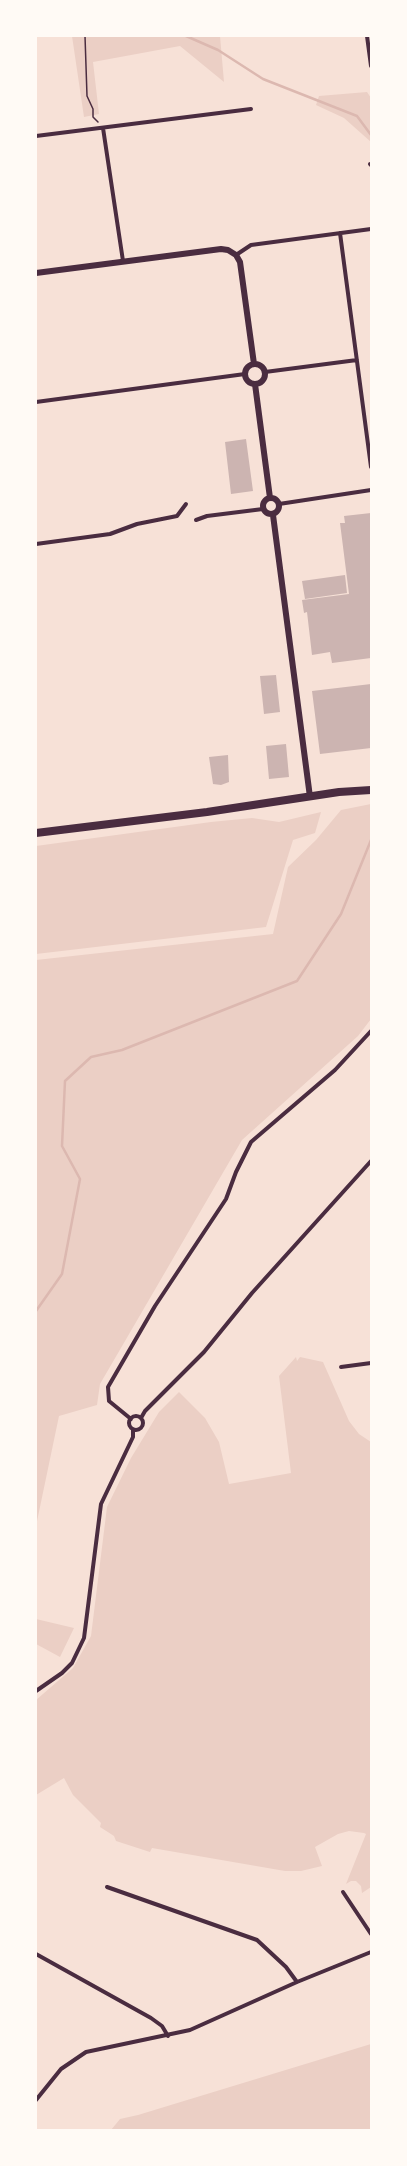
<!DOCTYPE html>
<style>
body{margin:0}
#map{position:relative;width:407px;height:2166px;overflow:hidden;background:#f7e1d7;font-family:"Titillium Web",sans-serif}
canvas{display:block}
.frame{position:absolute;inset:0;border:37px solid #fffaf5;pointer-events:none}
</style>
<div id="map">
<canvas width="407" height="2166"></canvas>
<div class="frame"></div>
</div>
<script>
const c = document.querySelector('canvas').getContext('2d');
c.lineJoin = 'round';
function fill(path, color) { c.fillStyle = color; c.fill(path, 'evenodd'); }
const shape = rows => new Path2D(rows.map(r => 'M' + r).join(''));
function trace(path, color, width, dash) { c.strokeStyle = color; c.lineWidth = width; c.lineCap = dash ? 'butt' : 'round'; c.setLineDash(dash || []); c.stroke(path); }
fill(shape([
 [72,36,220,36,224,82,180,46,93,62,99,114,84,117],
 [367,92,371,98,371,142,344,118,316,105,319,96],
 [371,804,371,1019,358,1036,242,1140,100,1384,97,1405,59,1416,36,1526,36,960,273,934,288,867,316,840,341,810],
 [321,812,315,833,293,840,266,927,36,954,36,846,211,822,252,818,279,822],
 [296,1357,297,1361,300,1357,323,1362,349,1421,359,1434,371,1442,371,1887,362,1893,361,1886,356,1881,351,1881,346,1884,366,1834,364,1833,349,1831,338,1834,315,1847,322,1866,301,1871,285,1871,152,1848,150,1852,116,1841,114,1836,100,1827,101,1823,73,1795,64,1778,36,1795,36,1700,73,1668,91,1636,107,1507,131,1458,159,1412,179,1392,205,1418,219,1442,229,1484,291,1473,279,1376],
 [36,1619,74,1628,60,1657,36,1644],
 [371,2044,371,2130,111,2130,120,2119,138,2115]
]), '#ebcfc5');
trace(shape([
 [186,36,218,50,263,79,357,116,371,135],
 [36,1311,62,1274,80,1179,62,1146,65,1081,91,1057,122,1050,297,981,341,914,371,840]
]), '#dcb8b0', 2.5);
fill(shape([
 [246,439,253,491,231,494,225,442],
 [371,513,371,658,332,663,330,652,312,655,307,612,304,613,302,600,349,594,340,523,345,523,344,516],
 [345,575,347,593,305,599,302,581],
 [276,675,280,712,264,714,260,676],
 [371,684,371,748,320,754,312,691],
 [286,744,289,777,269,779,266,746],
 [228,755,229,782,221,785,213,784,209,757]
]), '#ccb4b1');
trace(shape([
 [85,36,87,96,93,109,93,117,98,122]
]), '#4a2c40', 1.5);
trace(shape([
 [367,36,371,66],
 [103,128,123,261],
 [36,136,251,109],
 [370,164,371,165],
 [340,233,371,467],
 [236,255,251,245,371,229],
 [265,372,357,360],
 [36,402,245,374],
 [279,504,371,490],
 [196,520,207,516,263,509],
 [36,544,110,534,137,524,177,516,186,504],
 [341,1367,371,1363],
 '129 1423a7 7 0 1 1 14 0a7 7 0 1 1-14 0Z',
 [141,1418,145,1411,204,1352,252,1293,371,1161],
 [131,1419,109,1401,108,1387,155,1306,226,1199,236,1172,251,1142,335,1070,371,1031],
 [36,1691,62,1673,72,1663,84,1638,101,1504,133,1437,133,1430],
 [107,1887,257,1940,286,1967,297,1982],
 [343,1892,371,1934],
 [36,1954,151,2018,162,2026,168,2036],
 [36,2100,61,2069,86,2052,190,2030,297,1982,371,1952]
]), '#4a2c40', 4);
trace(shape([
 [36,273,221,249,228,250,236,255,240,262,254,364],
 '245 374a10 10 0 1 1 20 0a10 10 0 1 1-20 0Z',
 [255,384,270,498],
 '263 506a8 8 0 1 1 16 0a8 8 0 1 1-16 0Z',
 [273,515,310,797]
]), '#4a2c40', 6);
trace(shape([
 [36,833,207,812,339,792,371,790]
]), '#4a2c40', 8);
</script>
